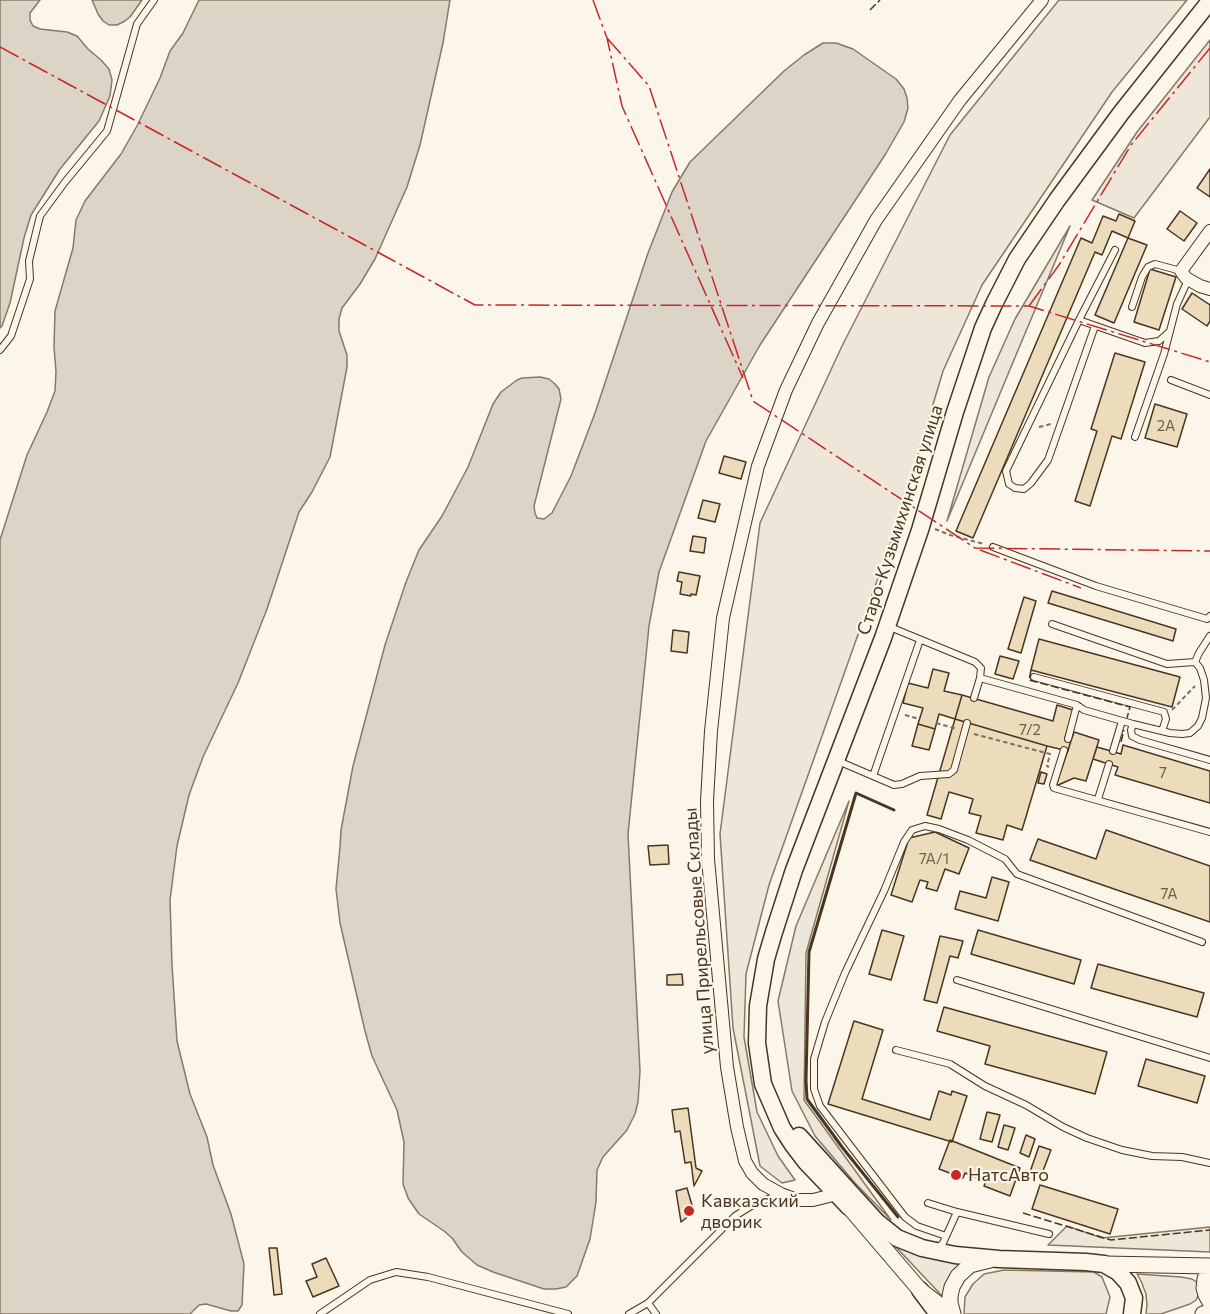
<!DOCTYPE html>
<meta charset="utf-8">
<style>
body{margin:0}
canvas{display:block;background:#fbf6e9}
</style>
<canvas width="1210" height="1314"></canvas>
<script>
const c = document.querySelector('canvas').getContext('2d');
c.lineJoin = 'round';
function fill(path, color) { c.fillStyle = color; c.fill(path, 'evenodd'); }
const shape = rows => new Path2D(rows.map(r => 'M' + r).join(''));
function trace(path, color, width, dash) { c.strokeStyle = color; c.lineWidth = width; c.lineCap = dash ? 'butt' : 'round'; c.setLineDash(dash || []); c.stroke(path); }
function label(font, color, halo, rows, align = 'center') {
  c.font = font + ' Commissioner,sans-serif'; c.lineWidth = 4.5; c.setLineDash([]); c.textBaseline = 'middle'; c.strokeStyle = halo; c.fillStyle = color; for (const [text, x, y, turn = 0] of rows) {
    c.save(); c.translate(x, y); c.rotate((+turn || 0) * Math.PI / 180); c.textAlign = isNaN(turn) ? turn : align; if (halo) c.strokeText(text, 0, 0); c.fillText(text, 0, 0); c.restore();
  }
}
const green = shape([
 [1059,0,1187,0,1112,92,982,285,943,371,898,522,769,885,746,974,744,1037,757,1112,778,1156,795,1180,782,1183,760,1166,733,1028,720,834,760,523,842,346,950,135,1059,0],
 [1210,40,1210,117,1134,218,1092,200,1137,132,1210,40],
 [1070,226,1011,367,947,521,989,377,1015,319,1070,226],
 [849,801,806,953,804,1100,891,1220,855,1183,815,1136,792,1091,778,1001,796,926,849,801],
 [1067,1226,1102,1238,1210,1227,1210,1252,1048,1245,1067,1226],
 [897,1244,963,1263,943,1297,896,1247,897,1244],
 [1004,1270,1094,1272,1102,1277,1110,1297,1106,1314,964,1314,965,1297,973,1284,984,1274,1004,1270],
 [1137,1274,1181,1277,1192,1279,1198,1283,1199,1293,1198,1296,1196,1300,1190,1304,1161,1314,1146,1314,1147,1305,1146,1294,1141,1281,1137,1274]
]);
fill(green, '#ede6d9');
trace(green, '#887966', 1.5);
const water = shape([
 [0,0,40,0,30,13,30,20,33,26,40,29,67,32,77,36,88,49,101,60,109,69,112,80,110,96,99,121,60,169,31,215,24,238,10,303,2,326,0,328,0,0],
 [92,0,142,0,130,17,125,21,117,25,109,25,103,21,98,14,92,0],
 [199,0,450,0,443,43,420,145,407,187,375,259,360,284,342,308,339,319,339,331,347,355,347,367,330,457,312,492,299,512,267,609,238,683,203,757,189,795,177,846,170,900,172,965,177,1041,190,1094,207,1137,213,1165,231,1214,244,1264,242,1305,238,1311,231,1311,206,1304,199,1305,190,1314,0,1314,0,540,27,455,47,412,55,391,56,372,54,347,55,311,73,248,76,220,85,201,121,154,137,126,160,78,170,51,183,33,199,0],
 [823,43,836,43,853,49,896,79,904,89,907,98,908,108,904,122,885,155,760,345,706,441,659,572,649,626,628,834,640,1071,638,1102,635,1114,627,1130,603,1157,597,1170,596,1202,590,1239,577,1276,566,1287,556,1289,544,1289,493,1272,477,1265,462,1252,452,1238,444,1231,419,1214,408,1198,403,1184,404,1142,397,1110,372,1056,365,1031,340,923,336,889,340,847,341,830,353,766,385,645,406,582,419,550,442,516,468,467,493,404,501,392,517,380,522,378,540,377,549,379,555,384,559,389,561,399,534,506,535,513,537,518,544,519,552,513,571,476,595,413,648,253,672,192,690,162,784,71,804,55,823,43]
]);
fill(water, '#dcd4c6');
trace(water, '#887966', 1.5);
const building = shape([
 [1210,169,1210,197,1197,188,1210,169],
 [1180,211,1197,223,1184,241,1167,229,1180,211],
 [1119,214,1135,221,1128,238,1112,231,1102,255,1095,252,973,538,956,531,1081,238,1092,243,1103,216,1116,221,1119,214],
 [1128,238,1147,245,1114,323,1095,315,1128,238],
 [1150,269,1176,277,1159,330,1134,322,1150,269],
 [1192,293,1210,305,1210,321,1207,326,1182,309,1192,293],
 [1115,353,1145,362,1121,439,1112,436,1090,506,1075,501,1097,431,1091,429,1115,353],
 [1155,404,1187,414,1177,447,1145,438,1155,404],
 [724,456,746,462,741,479,719,473,724,456],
 [703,500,720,504,715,522,698,518,703,500],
 [693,536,706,538,704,553,690,551,693,536],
 [679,572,700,576,696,595,691,594,691,596,680,594,682,582,677,581,679,572],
 [1052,591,1176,629,1173,641,1048,603,1052,591],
 [1024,597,1036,601,1021,653,1008,649,1024,597],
 [673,630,689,632,687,653,671,651,673,630],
 [1039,639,1180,677,1172,707,1031,670,1039,639],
 [1000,656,1019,661,1013,679,995,674,1000,656],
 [933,669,949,673,944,691,962,695,955,719,939,714,935,729,918,724,923,708,903,703,908,683,928,688,933,669],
 [962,695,1053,721,1057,705,1073,710,1065,738,1071,740,1068,751,1047,746,955,719,962,695],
 [955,719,1047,746,1022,830,1007,825,1003,840,976,833,981,816,969,813,973,799,949,792,941,819,927,815,955,719],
 [918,724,935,729,929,750,912,746,918,724],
 [1074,732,1099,740,1086,781,1074,778,1056,786,1074,732],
 [1123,745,1210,771,1210,803,1115,775,1118,767,1093,759,1097,747,1121,754,1123,745],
 [1041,772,1047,774,1044,784,1038,783,1041,772],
 [1106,830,1210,866,1210,922,1030,860,1038,839,1096,859,1106,830],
 [935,832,969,848,959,874,945,869,937,891,926,888,928,882,920,880,912,902,891,895,909,838,935,832],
 [668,845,669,864,650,865,648,846,668,845],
 [992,877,1009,882,998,921,955,909,960,891,986,898,992,877],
 [882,930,904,936,891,980,869,974,882,930],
 [978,930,1081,960,1074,984,971,954,978,930],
 [940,936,963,941,958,958,950,956,937,1003,924,1000,940,936],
 [1098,964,1204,993,1197,1017,1091,988,1098,964],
 [682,974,683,985,667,985,667,975,682,974],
 [944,1007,1107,1052,1095,1094,985,1064,990,1046,937,1031,944,1007],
 [854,1021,883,1030,862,1099,930,1120,939,1091,951,1095,952,1091,967,1096,952,1142,828,1104,854,1021],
 [1146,1059,1205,1076,1197,1103,1138,1086,1146,1059],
 [688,1108,696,1168,702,1171,694,1186,691,1162,685,1163,680,1131,675,1132,672,1110,688,1108],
 [987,1112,1000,1115,992,1142,980,1139,987,1112],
 [1004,1125,1015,1128,1008,1150,998,1147,1004,1125],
 [1026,1135,1035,1139,1029,1157,1020,1153,1026,1135],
 [950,1140,1020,1168,1010,1196,984,1186,986,1181,965,1173,963,1178,939,1169,950,1140],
 [1039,1146,1051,1150,1041,1176,1030,1172,1039,1146],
 [1040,1185,1118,1209,1110,1234,1032,1209,1040,1185],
 [687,1188,694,1212,681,1222,676,1191,687,1188],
 [269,1248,277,1248,282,1294,274,1295,269,1248],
 [326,1258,339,1286,313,1297,306,1281,317,1277,312,1264,326,1258]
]);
fill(building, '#ecdcbc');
trace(building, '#4a3520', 1.5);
const service = shape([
 [1115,250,1079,320,1145,343,1159,341,1168,333],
 [1132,307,1142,277,1148,267,1155,264,1181,271],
 [1079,320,1006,471,1009,484,1015,488,1024,489,1031,483,1048,460,1095,326],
 [0,350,11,336,30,279,29,261,40,216,65,182,107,131,137,24,154,0],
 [1171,380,1210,395],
 [1135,437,1164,354,1177,304,1188,280],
 [993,547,1096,586,1207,619,1210,616],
 [1052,624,1167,664,1195,662],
 [890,627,975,662,981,668,980,678,1077,705,1084,710,1133,724,1131,730,1132,736,1140,740,1210,760],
 [1034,677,1164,712,1166,719,1162,731],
 [974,698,980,678],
 [1133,724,1170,733,1182,734,1190,733,1198,726,1202,718,1206,698,1204,680,1200,668,1195,662,1199,653,1210,636],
 [1068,739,1077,705],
 [1064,750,1053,785,1054,788,1210,832],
 [1113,751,1122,721],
 [838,761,894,785,902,784,920,776,949,774,954,770,967,723],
 [873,776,920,640],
 [1098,799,1109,764],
 [957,980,1210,1058],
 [896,1050,950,1064,985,1086,1026,1105,1063,1127,1087,1138,1122,1150,1152,1156,1182,1157,1210,1163],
 [928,1203,957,1212,1049,1234],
 [946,1236,917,1226,905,1217,820,1106,814,1089,814,1059,825,1022,845,973,884,891,904,842,912,830,925,826,939,829,968,840,1005,859,1017,874,1202,942],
 [938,1248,943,1243,957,1212],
 [648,1303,656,1314],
 [320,1314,370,1280,396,1272,428,1277,568,1314],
 [629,1314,648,1303,735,1216,756,1203,780,1195]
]);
const minor = shape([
 [1210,231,1181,271,1186,278,1200,286,1210,289],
 [841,1193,813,1200,797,1200,781,1194,763,1184,752,1173,745,1161,737,1127,727,1067,708,859,707,801,711,731,723,618,758,466,786,390,818,323,876,220,960,100,1042,0]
]);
const tertiary = shape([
 [849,1207,920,1290,951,1314],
 [1104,1264,1210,1266],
 [1210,1270,1205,1279,1204,1288,1206,1295,1210,1302],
 [953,1314,950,1303,950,1296,952,1287,958,1276,970,1265,990,1260],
 [1203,1314,1210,1312]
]);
const secondary = shape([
 [799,1136,877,1222,897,1238,922,1248,955,1255,999,1259,1086,1262,1104,1264,1118,1272,1128,1283,1134,1298,1132,1314],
 [849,1207,806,1162,793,1145,782,1128,763,1084,757,1043,758,1006,766,959,774,932,794,870,883,638,920,530,955,412,983,328,994,304,1017,259,1057,200,1121,113,1210,1],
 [920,1290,938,1314]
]);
trace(service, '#4a3520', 8);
trace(minor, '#4a3520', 14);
trace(tertiary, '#4a3520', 17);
trace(secondary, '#4a3520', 19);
trace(shape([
 [1039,427,1051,424],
 [935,529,950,535,984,544],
 [1172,710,1195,686],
 [905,715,919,719],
 [936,723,957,729],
 [974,734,1050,754,1047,766,1049,767]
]), '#7f6f5c', 2, [4.5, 3]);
trace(service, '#fbf6e9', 6);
trace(minor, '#fbf6e9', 12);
trace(tertiary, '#fbf6e9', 15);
trace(secondary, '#fbf6e9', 16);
trace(shape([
 [870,10,880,0],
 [1031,670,1029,680,1130,707,1127,718],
 [1121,742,1124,730],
 [1023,1213,1111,1240,1210,1230]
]), '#4a3520', 1.5, [8, 3]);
trace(shape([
 [894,810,856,793,809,952,806,1080,807,1099,842,1147,898,1217]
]), '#4a3520', 3);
trace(shape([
 [593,0,607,38,622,106,743,378],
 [607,38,649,86,753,401,975,548,1210,551],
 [0,47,475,305,1029,306,1210,362],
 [1029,306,1059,265,1131,145,1210,48],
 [980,550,1081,588]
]), '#c62828', 1.5, [21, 4.5, 3, 4.5]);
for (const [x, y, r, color] of [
 [956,1175,6,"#c62828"],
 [689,1211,6,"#c62828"]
]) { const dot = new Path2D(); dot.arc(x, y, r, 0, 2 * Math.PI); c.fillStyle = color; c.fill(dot); trace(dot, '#fbf6e9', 2); }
label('15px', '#725f47', null, [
 ["2А",1166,426],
 ["7/2",1030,730],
 ["7",1163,773],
 ["7А/1",934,859],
 ["7А",1169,894]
]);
label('18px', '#4a3520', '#fbf6e9', [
 ["Старо-Кузьмихинская улица",900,520,-72],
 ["улица Прирельсовые Склады",699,931,-94]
]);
label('18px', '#4a3520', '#fbf6e9', [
 ["НатсАвто",968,1175],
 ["Кавказский",701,1201],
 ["дворик",701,1222]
], 'left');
</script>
